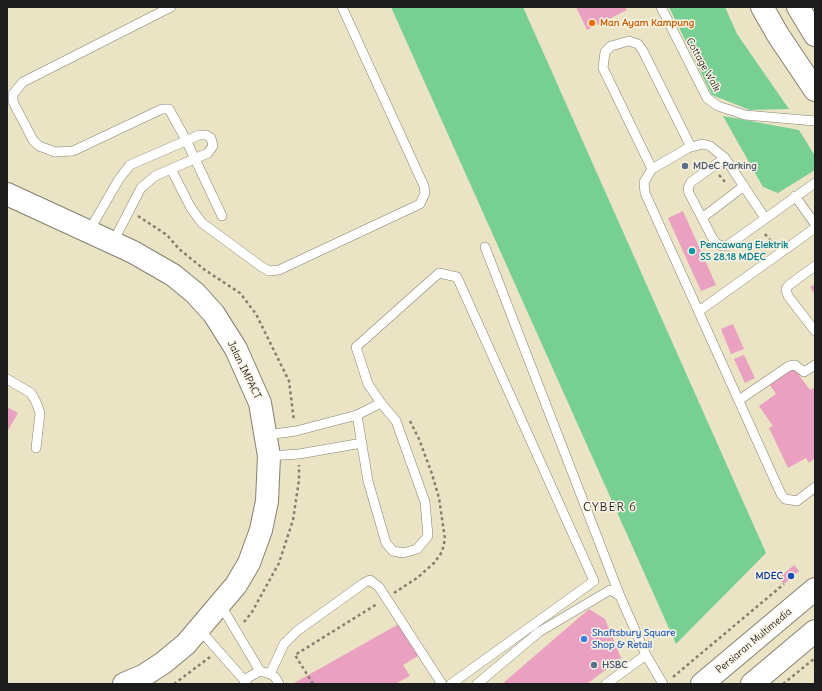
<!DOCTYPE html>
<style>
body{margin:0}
#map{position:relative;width:822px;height:691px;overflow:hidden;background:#ebe4c4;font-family:Delius,sans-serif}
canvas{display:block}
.frame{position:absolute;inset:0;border:8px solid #1c1c1c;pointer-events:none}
</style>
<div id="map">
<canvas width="822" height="691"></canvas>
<div class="frame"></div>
</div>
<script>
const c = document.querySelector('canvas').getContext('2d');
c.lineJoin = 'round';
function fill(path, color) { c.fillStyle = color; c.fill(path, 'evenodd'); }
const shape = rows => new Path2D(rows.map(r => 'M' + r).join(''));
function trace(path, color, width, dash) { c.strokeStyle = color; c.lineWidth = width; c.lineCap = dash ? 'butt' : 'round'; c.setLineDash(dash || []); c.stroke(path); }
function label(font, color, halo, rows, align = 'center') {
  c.font = font + ' Delius,sans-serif'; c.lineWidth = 3; c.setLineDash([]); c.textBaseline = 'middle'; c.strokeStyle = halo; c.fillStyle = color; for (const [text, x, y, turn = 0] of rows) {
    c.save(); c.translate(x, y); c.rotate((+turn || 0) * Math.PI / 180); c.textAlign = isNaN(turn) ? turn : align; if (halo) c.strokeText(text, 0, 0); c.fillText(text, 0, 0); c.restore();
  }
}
fill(shape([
 [391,7,523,7,766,553,676,644],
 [669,7,725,7,737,34,789,109,750,110,712,95],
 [723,116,799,130,815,156,815,170,778,193,763,187]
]), '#78cf94');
fill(shape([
 [576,7,625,7,627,10,587,30],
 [683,211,716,285,701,291,668,218],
 [815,284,815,295,810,287],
 [733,324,744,349,731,354,721,329],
 [744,355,755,378,745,383,734,359],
 [794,368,810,390,815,387,815,458,809,463,806,458,788,468,769,428,773,426,759,406,776,394,770,385],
 [7,407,18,413,7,432],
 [794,565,799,571,784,584,779,578],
 [589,609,605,619,621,658,587,684,502,684],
 [399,624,418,656,403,665,410,676,395,684,295,684,294,683]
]), '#eaa0c0');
const service = shape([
 [171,7,23,82,13,94,13,102,33,140,39,146,55,152,73,151,162,109,169,109,186,140,222,216],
 [661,7,707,98,718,106,745,115,815,121],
 [725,158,691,182,688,188,689,193,713,239,717,244,723,246,727,246,815,183],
 [171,169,191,208,202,223,262,267,269,271,279,270,420,204,425,193,424,186,342,7],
 [652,169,603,68,605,52,611,46,629,41,638,44,643,51,691,147],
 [795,196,815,224],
 [702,218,744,186],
 [765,218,725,158,710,146,702,144,688,148,652,169,644,182,645,193,781,494,785,499,797,501,815,487],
 [89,231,119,179,130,165,199,135,206,135,211,138,213,146,208,153,155,176,141,188,113,242],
 [485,247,620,596],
 [815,266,789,285,786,289,788,296,815,331],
 [699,311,815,228],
 [7,379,31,393,36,402,40,413,36,448],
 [739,400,789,366,795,365,804,372,815,365],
 [381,403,368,384,356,347,439,273,457,277,594,581,451,684],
 [266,435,296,431,357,415,381,403,396,421,425,502,428,536,417,549,403,553,393,551,386,543,368,481,357,415],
 [269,456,299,454,362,443],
 [220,604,260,671],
 [199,629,245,681],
 [270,674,284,644,297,631,364,583,370,580,379,587,442,684],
 [244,684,249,677,260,671,270,674,275,677,279,684],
 [477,684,539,632,610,590,620,596,646,655,663,684],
 [606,684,646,655]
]);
const tertiary = shape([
 [7,194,133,252,173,275,195,293,214,314,236,349,260,403,269,456,267,501,261,530,249,563,236,585,186,644,163,663,143,676,124,684]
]);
const primary = shape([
 [762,7,778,35,815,90],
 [798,7,815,35],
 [702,684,815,589],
 [752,684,815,631]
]);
trace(service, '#848070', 10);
trace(tertiary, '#848070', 24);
trace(primary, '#848070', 24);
trace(shape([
 [719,175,726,183],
 [138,216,167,235,179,249,205,270,240,293,256,314,289,381,294,421],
 [765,234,774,245],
 [394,593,417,578,434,563,442,552,445,539,439,498,432,474,419,439,409,419],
 [244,622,252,612,279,563,293,520,299,480,299,465],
 [673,677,784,584],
 [174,684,210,657],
 [313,684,295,655,377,604],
 [783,684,815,658]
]), '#848070', 2.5, [3, 3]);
trace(service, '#fff', 9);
trace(tertiary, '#fff', 22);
trace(primary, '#fff', 22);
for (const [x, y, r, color] of [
 [592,23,4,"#e8710a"],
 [685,166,4,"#5c6f8a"],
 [692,251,4,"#0f9aa8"],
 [791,576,4,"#1a4fb4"],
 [584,639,4,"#3f7fe0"],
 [594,665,4,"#5c6f8a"]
]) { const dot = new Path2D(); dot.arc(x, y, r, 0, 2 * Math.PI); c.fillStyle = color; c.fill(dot); trace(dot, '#fcf5e5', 1.5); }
label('bold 10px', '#c56008', '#fcf5e5', [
 ["Man Ayam Kampung",600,23]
], 'left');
label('10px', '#1c1c1c', '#fcf5e5', [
 ["Cottage Walk",703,65,61],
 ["Jalan IMPACT",244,370,64],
 ["Persiaran Multimedia",754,641,-40]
]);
label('bold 10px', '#4e5e75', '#fcf5e5', [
 ["MDeC Parking",693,166],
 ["HSBC",602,665]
], 'left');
label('bold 10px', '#0d838f', '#fcf5e5', [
 ["Pencawang Elektrik",700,245],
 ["SS 28.18 MDEC",700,257]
], 'left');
label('bold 10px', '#164399', '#fcf5e5', [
 ["MDEC",783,576]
], 'right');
label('bold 10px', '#366cbe', '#fcf5e5', [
 ["Shaftsbury Square",592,633],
 ["Shop & Retail",592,645]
], 'left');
c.letterSpacing = '1px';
label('12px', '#1c1c1c', '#fcf5e5', [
 ["CYBER 6",610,508]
]);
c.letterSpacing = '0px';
</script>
